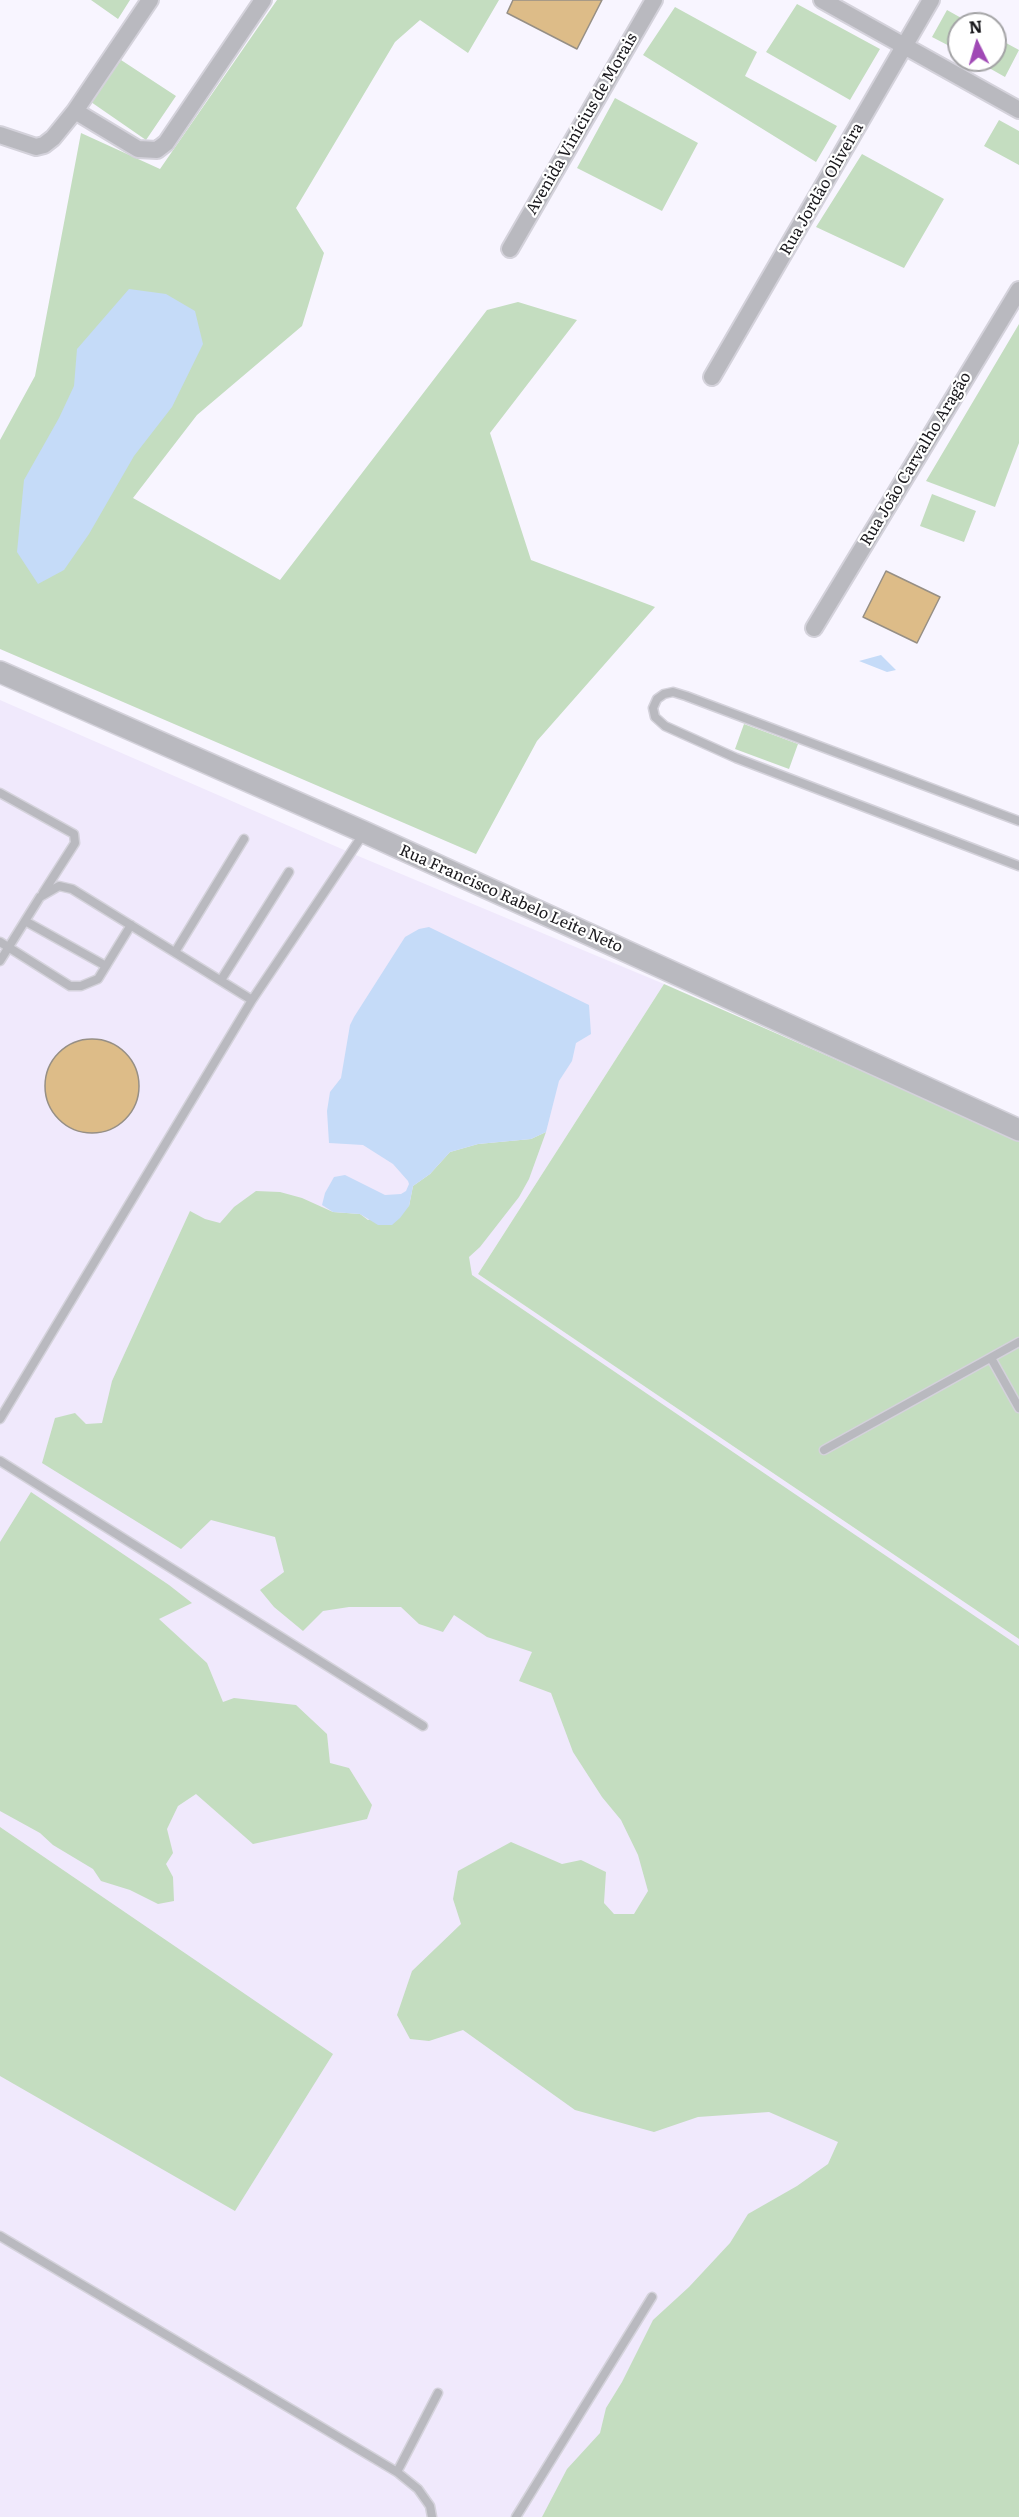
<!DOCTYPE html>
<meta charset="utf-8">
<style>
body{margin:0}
#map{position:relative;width:1019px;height:2517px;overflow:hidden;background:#f8f5ff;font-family:Literata,serif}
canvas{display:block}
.north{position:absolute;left:947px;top:12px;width:60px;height:60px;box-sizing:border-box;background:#fff;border:2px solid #a3a3a5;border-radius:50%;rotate:355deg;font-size:16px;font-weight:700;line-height:24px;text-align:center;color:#1a191d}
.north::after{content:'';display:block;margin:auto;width:21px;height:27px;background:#a049b5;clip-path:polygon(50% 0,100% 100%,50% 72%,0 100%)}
</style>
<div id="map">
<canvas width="1019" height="2517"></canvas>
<div class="north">N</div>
</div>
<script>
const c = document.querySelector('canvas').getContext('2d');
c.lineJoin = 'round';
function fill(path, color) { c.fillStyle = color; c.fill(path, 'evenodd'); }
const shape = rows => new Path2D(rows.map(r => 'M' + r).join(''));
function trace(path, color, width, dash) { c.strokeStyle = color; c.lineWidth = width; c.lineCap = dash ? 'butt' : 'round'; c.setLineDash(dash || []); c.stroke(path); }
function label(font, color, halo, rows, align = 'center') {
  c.font = font + ' Literata,serif'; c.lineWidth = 4.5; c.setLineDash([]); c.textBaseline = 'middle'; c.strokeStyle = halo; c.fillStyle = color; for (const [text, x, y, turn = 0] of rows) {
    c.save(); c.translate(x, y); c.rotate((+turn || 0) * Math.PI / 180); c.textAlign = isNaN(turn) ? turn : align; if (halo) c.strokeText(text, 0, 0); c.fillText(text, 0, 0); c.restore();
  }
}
fill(shape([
 [0,700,351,853,664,984,478,1274,1019,1639,1019,2517,0,2517]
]), '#f0e9fc');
fill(shape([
 [91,0,130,0,118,19],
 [277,0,499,0,468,53,420,20,395,42,296,208,324,253,302,326,197,415,133,498,280,580,487,310,518,302,577,320,490,433,531,560,655,607,537,741,476,854,0,649,0,440,35,376,81,133,160,169],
 [797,4,880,49,850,100,766,52],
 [675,7,757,52,745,76,837,126,816,162,643,55],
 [947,10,972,24,959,24,959,51,932,37],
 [995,37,1019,50,1005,77,975,60,995,60],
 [121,60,176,96,146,140,91,102],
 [615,98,698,143,662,211,577,168],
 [999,120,1019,131,1019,165,984,146],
 [862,154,944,199,904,268,816,227],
 [1019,324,1019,443,995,507,926,481],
 [932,494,976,511,964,542,920,526],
 [744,724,798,744,789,769,735,749],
 [664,984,1019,1140,1019,1639,478,1274],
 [546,1132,529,1179,519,1197,480,1247,469,1257,472,1275,1019,1646,1019,2517,542,2517,567,2469,600,2433,606,2408,622,2382,653,2320,689,2287,730,2243,748,2214,797,2186,828,2164,838,2142,769,2112,698,2117,654,2132,575,2110,463,2030,429,2041,410,2039,397,2015,412,1971,461,1924,453,1899,458,1871,511,1842,562,1864,581,1860,606,1872,604,1903,614,1914,634,1914,648,1891,638,1855,621,1820,602,1797,573,1752,551,1693,519,1681,532,1652,487,1637,454,1615,443,1632,419,1624,401,1607,349,1607,323,1611,303,1631,274,1607,260,1590,284,1572,275,1537,211,1520,181,1549,42,1463,55,1418,75,1413,86,1424,102,1423,112,1381,190,1211,205,1219,220,1223,234,1207,256,1191,280,1192,302,1198,333,1212,360,1214,368,1220,409,1206,413,1186,430,1174,450,1152,478,1144,531,1139],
 [31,1492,169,1585,192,1603,159,1619,207,1663,223,1702,234,1698,296,1705,327,1734,330,1763,349,1768,372,1805,367,1819,253,1844,196,1794,178,1806,167,1829,173,1853,166,1864,173,1877,174,1901,158,1904,130,1890,101,1881,93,1869,53,1845,40,1833,0,1811,0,1542],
 [0,1827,333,2054,235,2211,0,2076]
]), '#c4ddc0');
fill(shape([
 [129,289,166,294,195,311,203,344,172,407,134,456,89,534,64,570,38,584,17,552,24,480,59,418,74,386,77,349],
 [881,655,896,670,887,672,859,661],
 [429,927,589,1005,591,1034,576,1043,572,1061,559,1081,546,1132,531,1139,478,1144,450,1152,430,1174,413,1186,409,1206,400,1218,392,1225,378,1225,360,1214,333,1212,322,1205,325,1193,334,1177,345,1175,385,1195,401,1194,406,1191,409,1184,408,1181,393,1164,363,1145,329,1143,327,1111,330,1092,341,1078,350,1025,354,1017,405,937,419,929]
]), '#c5dbf8');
const building = shape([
 [513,0,602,0,577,49,507,13,513,0],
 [886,571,940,597,917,643,863,617,886,571],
 '45 1086a47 47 0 1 1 94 0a47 47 0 1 1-94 0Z'
]);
fill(building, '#ddbc88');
trace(building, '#968f85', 1.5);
const service = shape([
 [0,793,74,834,75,843,43,893],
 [1019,821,686,696,673,692,664,694,657,699,653,708,655,717,665,726,736,758,1019,866],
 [25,921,106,966],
 [0,942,70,986,81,986,98,979,131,925],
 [175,952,244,839],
 [0,961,40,897,59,886,72,889,252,1000],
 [221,980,289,872],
 [991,1358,1019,1408],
 [0,1419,252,1000,364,833],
 [824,1450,1019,1342],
 [0,1461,423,1726],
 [0,2236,397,2472,418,2489,430,2506,432,2517],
 [397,2472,438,2393],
 [516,2517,652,2297]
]);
const minor = shape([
 [822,0,1019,110],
 [75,111,138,149,157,150,166,143,263,0],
 [0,135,36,147,44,145,53,138,75,111,150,0],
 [510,249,654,0],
 [712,377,931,0],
 [814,628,1019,290]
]);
const tertiary = shape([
 [0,672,364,832,1019,1130]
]);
trace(service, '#d4d2db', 11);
trace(minor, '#d4d2db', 20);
trace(tertiary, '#d4d2db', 24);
trace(service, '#b9b9bf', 8);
trace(minor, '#b9b9bf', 16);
trace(tertiary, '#b9b9bf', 21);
label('16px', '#1a191d', '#fff', [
 ["Avenida Vinícius de Morais",582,124,-60],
 ["Rua Jordão Oliveira",822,189,-60],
 ["Rua João Carvalho Aragão",916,459,-59],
 ["Rua Francisco Rabelo Leite Neto",511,899,24]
]);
</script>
